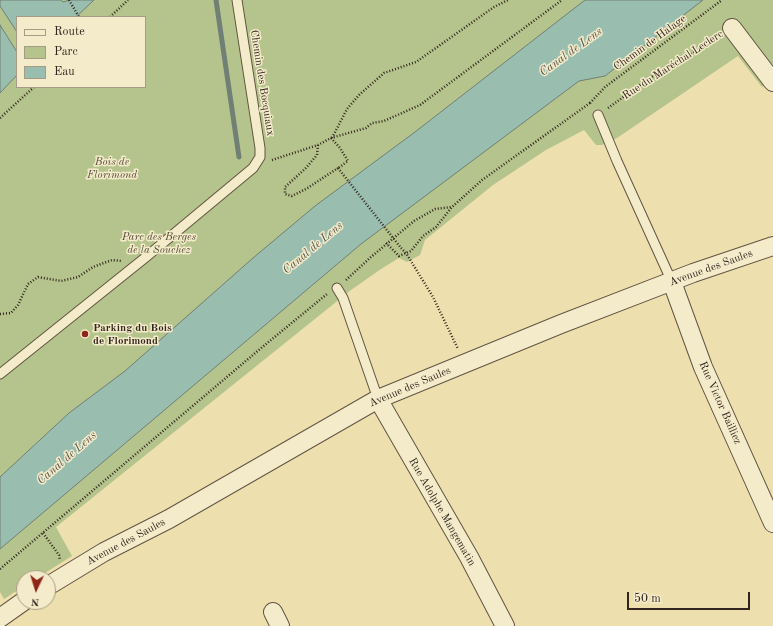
<!DOCTYPE html>
<meta charset="utf-8">
<style>
body{margin:0}
#map{position:relative;width:773px;height:626px;overflow:hidden;background:#eee0ae;font-family:"Old Standard TT",serif}
canvas{display:block}
.legend{position:absolute;left:16px;top:16px;width:130px;height:72px;box-sizing:border-box;background:#f4ebca;border:1px solid #a69c86;margin:0;padding:5px 7px;list-style:none;font-size:12px;color:#32251f}
.legend li{display:flex;align-items:center;gap:8px;height:20px}
.legend b{width:20px;border:1px solid #a69c86}
.north{position:absolute;left:16px;top:570px;width:40px;height:40px;box-sizing:border-box;background:#f4ebca;border:1px solid #a69c86;border-radius:50%;rotate:184deg;font-size:11px;font-weight:700;line-height:16px;text-align:center;color:#32251f}
.north::after{content:'';display:block;margin:auto;width:14px;height:18px;background:#8f2418;clip-path:polygon(50% 0,100% 100%,50% 72%,0 100%)}
.scale{position:absolute;left:627px;top:592px;width:123px;height:18px;box-sizing:border-box;border:2px solid #32251f;border-top:0;padding-left:5px;font-size:12px;line-height:14px;white-space:nowrap;color:#32251f;-webkit-text-stroke:3px #f4ebca;paint-order:stroke}
</style>
<div id="map">
<canvas width="773" height="626"></canvas>
<ul class="legend">
<li><b style="height:5px;background:#f4ebca"></b>Route</li>
<li><b style="height:11px;background:#b5c38c"></b>Parc</li>
<li><b style="height:11px;background:#99bdaf"></b>Eau</li>
</ul>
<div class="north">N</div>
<div class="scale">50 m</div>
</div>
<script>
const c = document.querySelector('canvas').getContext('2d');
c.lineJoin = 'round';
function fill(path, color) { c.fillStyle = color; c.fill(path, 'evenodd'); }
const shape = rows => new Path2D(rows.map(r => 'M' + r).join(''));
function trace(path, color, width, dash) { c.strokeStyle = color; c.lineWidth = width; c.lineCap = dash ? 'butt' : 'round'; c.setLineDash(dash || []); c.stroke(path); }
function label(font, color, halo, rows, align = 'center') {
  c.font = font + ' "Old Standard TT",serif'; c.lineWidth = 3; c.setLineDash([]); c.textBaseline = 'middle'; c.strokeStyle = halo; c.fillStyle = color; for (const [text, x, y, turn = 0] of rows) {
    c.save(); c.translate(x, y); c.rotate((+turn || 0) * Math.PI / 180); c.textAlign = isNaN(turn) ? turn : align; if (halo) c.strokeText(text, 0, 0); c.fillText(text, 0, 0); c.restore();
  }
}
fill(shape([
 [0,0,773,0,773,79,762,87,738,56,617,138,602,145,596,145,584,130,546,150,493,185,425,240,420,255,407,262,399,258,381,269,351,290,56,527,72,556,37,578,24,578,24,586,4,599,0,592],
 [17,17,145,17,145,87,17,87]
]), '#b5c38c');
const water = shape([
 [0,0,61,0,63,2,70,0,94,0,76,17,17,17,17,32,0,6,0,0],
 [585,0,703,0,605,76,579,81,361,244,0,549,0,477,69,413,125,371,253,258,315,206,415,132,585,0],
 [0,25,17,52,17,75,0,93,0,25]
]);
fill(water, '#99bdaf');
trace(water, '#708075', 1);
trace(shape([
 [216,0,239,157]
]), '#708075', 5);
const lane = shape([
 [598,115,617,161,672,282],
 [337,288,343,298,378,399],
 [0,374,146,257,253,168,260,157,260,148,237,0]
]);
const street = shape([
 [732,28,773,82],
 [672,282,703,367,773,523],
 [378,399,469,557,505,626],
 [48,586,104,552,169,519,378,399,561,324,693,273,773,246],
 [273,612,280,626],
 [0,618,24,601]
]);
trace(lane, '#615443', 11);
trace(street, '#615443', 20);
trace(shape([
 [69,0,79,17],
 [110,17,128,0],
 [590,103,605,87,722,0],
 [608,108,650,78,703,47,718,37],
 [0,118,34,87],
 [331,138,340,148,348,161,337,169],
 [332,138,347,109,359,95,384,73,416,62,494,7,508,0],
 [318,145,317,155,305,169,285,187,285,194,292,196,306,189,338,168],
 [272,160,318,145,331,138,366,128,372,123,384,121,420,105,562,0],
 [386,243,399,256,411,251,423,236,436,227,452,207,482,180,590,103,591,104],
 [401,248,406,253,433,297,458,349],
 [346,280,371,257,414,221,435,209,452,207],
 [0,314,11,313,18,305,28,284,38,277,61,281,78,277,93,267,112,260,122,261],
 [43,533,59,555,60,560],
 [0,569,260,349,327,294]
]), '#32251f', 2.5, [1, 2]);
trace(lane, '#f4ebca', 9);
trace(street, '#f4ebca', 18);
trace(shape([
 [338,168,401,248]
]), '#32251f', 2.5, [1, 2]);
for (const [x, y, r, color] of [
 [85,334,4,"#8f2418"]
]) { const dot = new Path2D(); dot.arc(x, y, r, 0, 2 * Math.PI); c.fillStyle = color; c.fill(dot); trace(dot, '#f4ebca', 1.5); }
label('11px', '#32251f', '#f4ebca', [
 ["Chemin de Halage",650,43,-36],
 ["Rue du Maréchal Leclerc",673,65,-33],
 ["Chemin des Bocquiaux",262,83,81],
 ["Avenue des Saules",711,268,-20],
 ["Avenue des Saules",410,387,-23],
 ["Rue Victor Bailliez",720,403,66],
 ["Rue Adolphe Mangematin",442,512,60],
 ["Avenue des Saules",126,542,-28]
]);
label('italic 11px', '#534c3a', '#f4ebca', [
 ["Bois de",112,162],
 ["Florimond",112,175],
 ["Parc des Berges",159,237],
 ["de la Souchez",159,250]
]);
label('bold 11px', '#32251f', '#f4ebca', [
 ["Parking du Bois",93,328],
 ["de Florimond",93,341]
], 'left');
label('italic 12px', '#51534a', '#f4ebca', [
 ["Canal de Lens",571,52,-36],
 ["Canal de Lens",313,248,-40],
 ["Canal de Lens",67,458,-41]
]);
</script>
